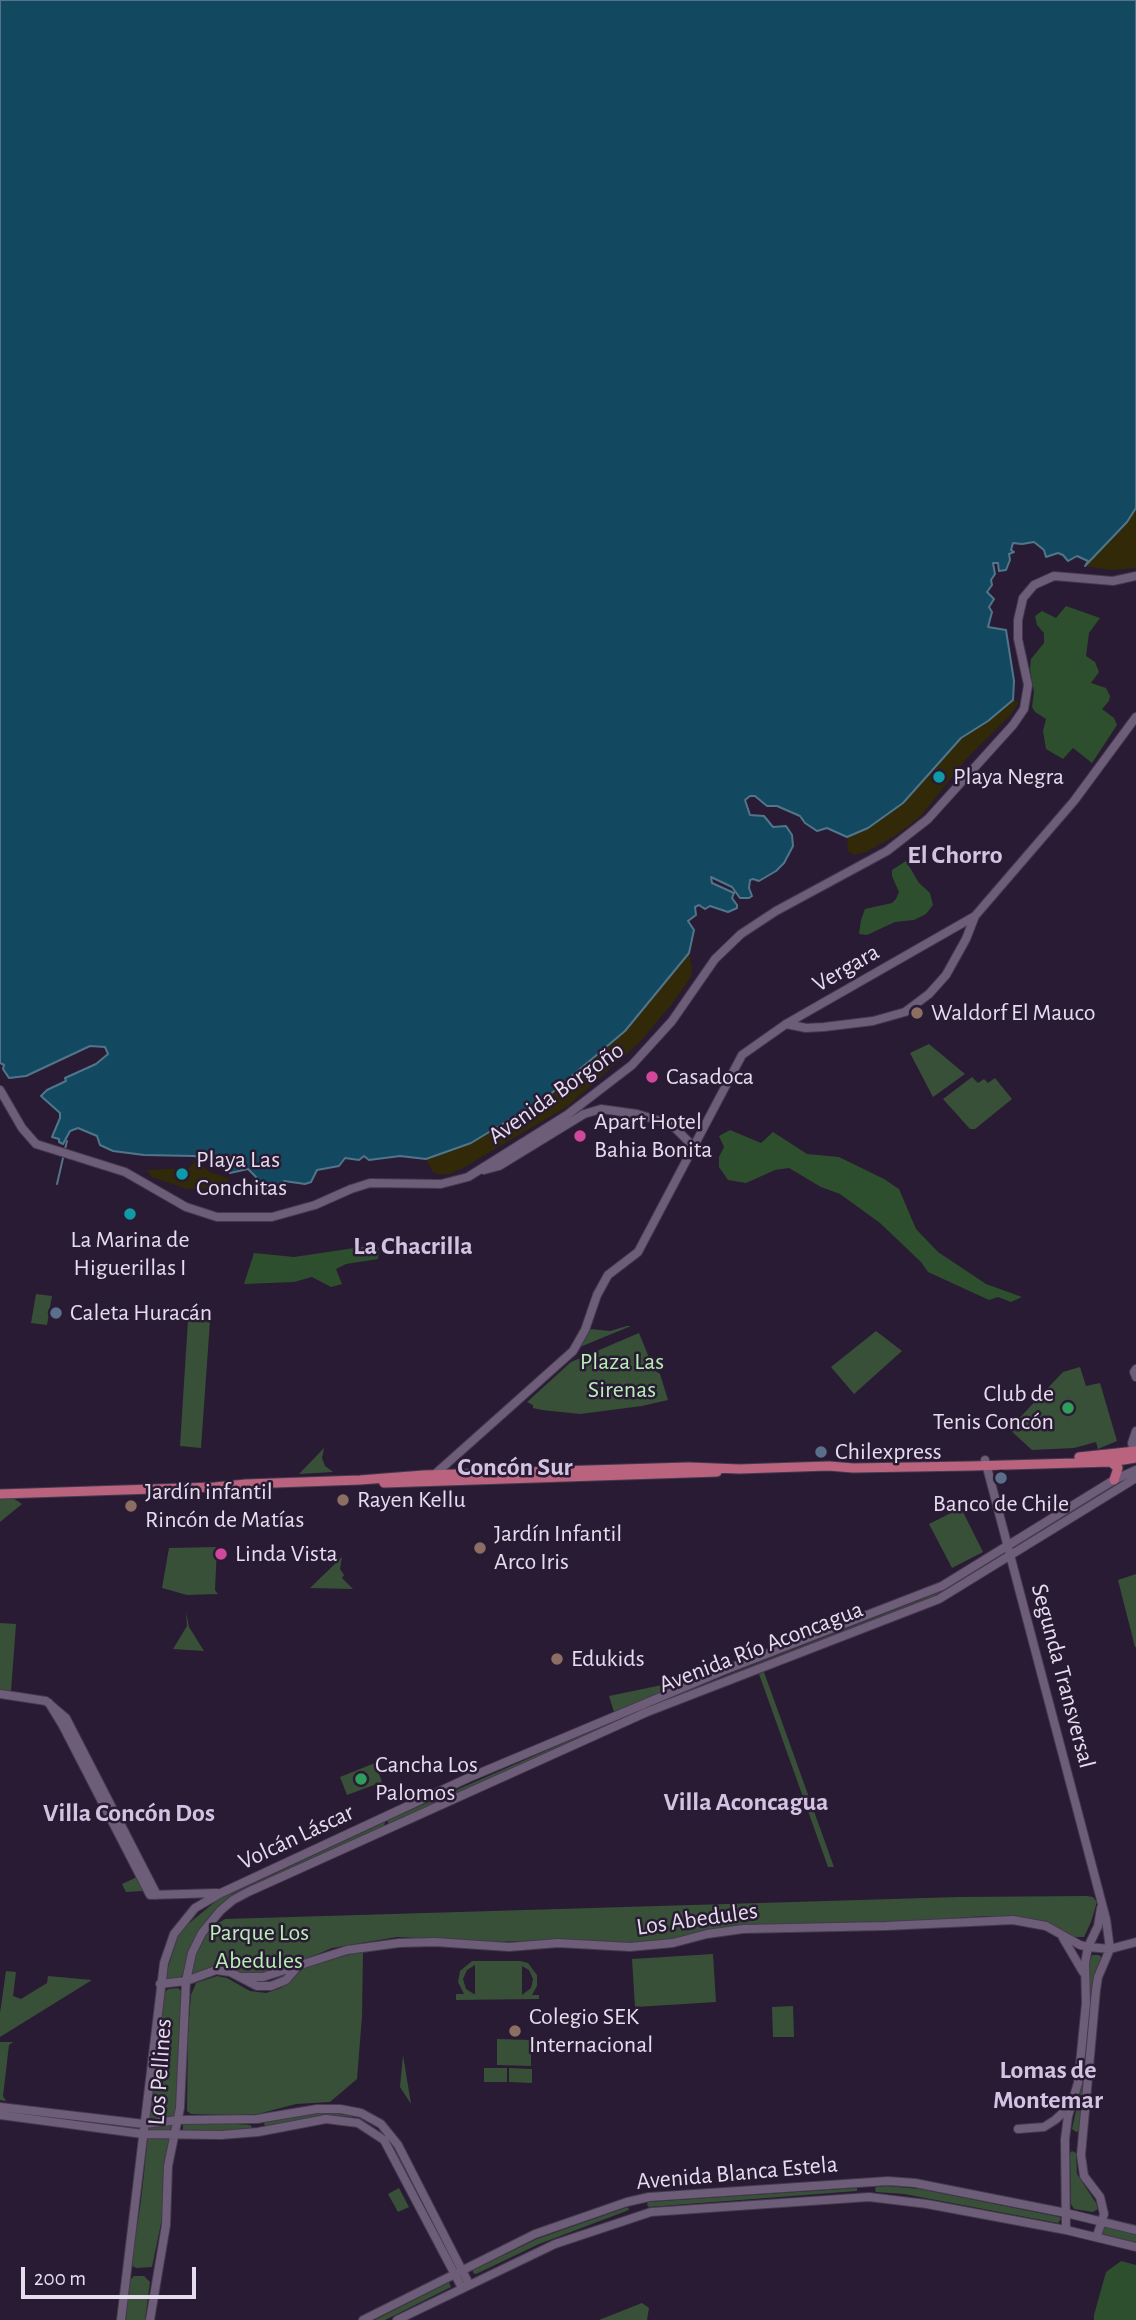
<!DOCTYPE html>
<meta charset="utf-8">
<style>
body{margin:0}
#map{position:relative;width:1136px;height:2320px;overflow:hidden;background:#291b33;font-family:"Alegreya Sans",sans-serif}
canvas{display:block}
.scale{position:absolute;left:21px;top:2267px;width:175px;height:32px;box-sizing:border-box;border:4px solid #e5dced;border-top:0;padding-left:9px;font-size:21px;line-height:24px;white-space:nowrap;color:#e5dced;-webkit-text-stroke:5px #291b33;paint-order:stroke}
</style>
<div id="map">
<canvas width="1136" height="2320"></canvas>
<div class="scale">200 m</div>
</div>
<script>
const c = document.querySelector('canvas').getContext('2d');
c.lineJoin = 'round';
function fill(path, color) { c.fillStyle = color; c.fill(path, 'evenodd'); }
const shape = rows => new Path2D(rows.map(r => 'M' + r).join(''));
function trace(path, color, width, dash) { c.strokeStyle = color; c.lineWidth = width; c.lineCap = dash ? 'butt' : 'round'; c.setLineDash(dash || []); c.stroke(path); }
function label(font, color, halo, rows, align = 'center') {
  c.font = font + ' "Alegreya Sans",sans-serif'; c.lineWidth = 5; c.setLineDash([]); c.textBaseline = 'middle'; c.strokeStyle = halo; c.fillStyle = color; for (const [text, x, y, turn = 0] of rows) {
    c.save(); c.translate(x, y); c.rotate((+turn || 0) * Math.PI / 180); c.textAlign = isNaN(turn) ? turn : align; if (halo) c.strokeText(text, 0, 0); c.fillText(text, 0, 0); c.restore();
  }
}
fill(shape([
 [929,1044,965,1074,933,1097,910,1053],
 [972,1077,978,1083,984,1079,988,1083,995,1078,1012,1099,975,1129,970,1129,943,1099],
 [36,1294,52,1296,47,1325,31,1323],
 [188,1320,210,1321,201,1448,180,1446],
 [627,1326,631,1326,580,1347,590,1329,610,1331],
 [876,1331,902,1351,854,1394,831,1367],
 [639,1333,654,1370,660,1374,668,1400,642,1406,580,1414,542,1410,533,1408,533,1405,527,1402,571,1362],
 [1080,1367,1086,1386,1100,1383,1117,1441,1098,1449,1096,1442,1074,1448,1032,1450,1009,1429,1063,1372],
 [324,1448,322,1458,325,1466,333,1472,299,1474],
 [1129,1477,1127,1481,1018,1546,1018,1543,1116,1481],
 [0,1498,13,1498,22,1504,0,1522],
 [961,1508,983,1552,952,1568,929,1524],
 [217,1547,215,1590,218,1594,187,1595,162,1588,169,1548],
 [1004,1550,1004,1555,924,1602,648,1708,388,1824,388,1820,646,1707,925,1598],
 [342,1557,340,1569,344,1575,342,1578,353,1589,310,1588],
 [1136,1574,1136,1647,1135,1647,1118,1580],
 [186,1612,189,1627,204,1651,173,1649,187,1626],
 [0,1623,16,1624,11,1691,0,1690],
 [764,1672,834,1867,828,1867,759,1674],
 [693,1675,704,1676,614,1712,609,1696,667,1684],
 [375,1763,382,1782,347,1795,340,1777],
 [385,1822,384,1826,218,1908,202,1926,193,1942,184,1973,180,1978,168,1981,165,1977,178,1936,187,1925,222,1896,231,1894],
 [137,1877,144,1891,126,1892,122,1884],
 [1087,1896,1093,1897,1097,1902,1091,1922,1084,1937,1075,1937,1013,1917,986,1916,886,1923,743,1926,672,1940,643,1944,567,1940,493,1942,397,1937,332,1948,278,1971,248,1976,231,1970,189,1977,196,1955,207,1934,215,1925,225,1919,959,1897],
 [361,1951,363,1953,362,2016,357,2079,330,2102,296,2104,258,2114,238,2115,191,2114,187,2111,188,2033,191,1995,196,1983,217,1976,227,1978,250,1991,266,1993,281,1988,304,1968],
 [713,1954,716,2002,635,2007,632,1959],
 [1092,1955,1099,1955,1103,1959,1097,1970,1089,2029,1086,2029,1087,1971],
 [472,1961,520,1961,528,1963,537,1975,537,1986,532,1995,539,1995,539,1999,456,2000,456,1994,464,1994,458,1982,460,1971],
 [475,1965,475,1994,474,1994,466,1989,463,1979,467,1970],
 [522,1966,529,1970,533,1979,531,1988,522,1995],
 [6,1971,16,1972,13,1996,21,1999,47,1983,48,1976,92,1980,0,2037,0,2013],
 [178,1988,183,1993,179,2031,179,2092,163,2214,152,2267,136,2268,131,2265,141,2201,163,1994,168,1989],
 [793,2006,794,2037,773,2037,772,2007],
 [497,2039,531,2040,531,2066,497,2065],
 [0,2042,13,2042,9,2045,3,2096,6,2101,0,2100],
 [1087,2053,1080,2131,1076,2132,1072,2129,1082,2083,1084,2054],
 [403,2055,411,2104,400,2087],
 [484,2068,507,2068,507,2082,484,2082],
 [509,2068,532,2069,532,2083,509,2082],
 [330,2112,355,2117,320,2116,265,2127,264,2122,297,2114],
 [210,2122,250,2125,252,2127,251,2130,183,2131,183,2123],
 [1072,2151,1076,2153,1077,2174,1096,2203,1098,2209,1093,2212,1074,2209,1071,2204,1070,2153],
 [887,2186,920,2189,1059,2217,1061,2219,1058,2223,904,2194,876,2192,875,2189,876,2187],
 [399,2188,409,2207,398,2212,388,2194],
 [857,2188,857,2191,649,2207,647,2205,648,2202],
 [628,2207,629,2210,539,2244,476,2274,473,2273,473,2270,537,2239],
 [1104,2226,1136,2234,1136,2243,1102,2234],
 [134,2276,144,2276,150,2282,145,2320,126,2320,129,2281],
 [449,2282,451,2287,385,2320,375,2320],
 [642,2303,649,2308,647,2320,599,2320]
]), '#385038');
fill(shape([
 [1066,606,1100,618,1089,633,1086,656,1095,662,1099,672,1091,683,1106,688,1110,696,1109,701,1102,709,1114,718,1117,725,1092,763,1073,748,1063,759,1046,749,1043,731,1046,719,1035,712,1032,707,1034,692,1030,669,1031,659,1044,643,1044,633,1037,625,1035,616,1042,611,1056,618],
 [906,861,919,883,930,893,933,905,926,914,914,920,895,922,867,935,859,934,861,920,865,909,892,903,896,899,899,892,892,876,892,870],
 [730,1130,761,1143,773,1132,807,1154,839,1157,884,1179,899,1189,916,1229,938,1252,986,1284,1022,1297,1011,1302,998,1297,989,1300,928,1272,921,1262,880,1223,840,1194,821,1187,789,1168,775,1170,746,1183,728,1180,719,1167,719,1157,724,1147,719,1136],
 [375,1245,379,1248,378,1259,346,1264,336,1269,342,1284,331,1287,312,1277,294,1282,244,1284,254,1253,294,1257],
 [1121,2261,1136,2265,1136,2320,1094,2320,1094,2315,1106,2272]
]), '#2e4f2d');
fill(shape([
 [1136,508,1136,568,1112,570,1085,566,1127,522],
 [1013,700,1019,702,1011,715,967,758,921,816,895,836,866,852,854,855,848,851,847,837,868,828,903,803,961,738,988,721],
 [689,953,692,967,691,977,672,1004,640,1042,568,1106,463,1168,450,1174,440,1175,433,1172,426,1159,471,1143,625,1031],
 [197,1160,208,1171,230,1179,225,1188,187,1189,152,1177,146,1170,188,1168]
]), '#312907');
const water = shape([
 [0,0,1136,0,1136,508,1127,522,1085,566,1088,561,1077,556,1068,561,1063,555,1058,553,1046,557,1044,550,1034,542,1022,544,1013,543,1011,550,1014,552,1009,554,1010,560,1006,570,999,571,998,563,993,563,995,574,991,580,992,585,987,592,994,599,989,607,992,612,988,627,1006,630,1014,681,1013,700,988,721,961,738,903,803,868,828,847,837,827,828,817,831,805,823,800,816,777,806,767,806,755,796,750,796,745,800,750,815,764,816,773,827,786,826,792,835,793,846,784,863,776,871,759,881,753,879,750,880,749,888,752,896,749,898,740,898,732,887,711,877,712,883,734,893,732,898,737,905,737,908,728,912,710,906,705,909,699,905,695,907,696,915,688,921,694,930,689,953,625,1031,547,1097,471,1143,426,1159,400,1156,369,1160,364,1156,359,1160,345,1158,339,1166,317,1170,311,1182,305,1184,284,1181,280,1191,258,1186,256,1177,248,1169,230,1173,211,1160,194,1156,144,1155,113,1151,100,1145,97,1136,78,1128,70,1131,63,1144,59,1142,59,1139,52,1137,60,1118,60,1113,41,1096,47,1090,66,1081,65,1078,96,1064,108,1054,105,1047,90,1046,26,1076,9,1078,3,1069,4,1065,0,1063,0,0]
]);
fill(water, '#124960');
trace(water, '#51758a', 2);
trace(shape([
 [65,1149,67,1141],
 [57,1184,63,1158]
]), '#51758a', 2);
const secondary = shape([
 [786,1024,806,1028,824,1027,873,1021,905,1012,929,994,946,975,966,939,975,916],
 [0,1090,22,1128,36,1144,125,1172,186,1207,217,1217,272,1217,315,1205,351,1189,370,1183,441,1184,468,1177,567,1115,632,1065,672,1021,715,959,741,934,776,911,887,851,928,819,1013,725,1024,709,1028,685,1018,639,1018,620,1023,598,1034,585,1054,576,1113,581,1136,576],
 [484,1170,499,1166,584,1114,601,1109,637,1114,664,1122,675,1128,693,1146],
 [1136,1369,1134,1372,1136,1377],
 [1134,1452,1132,1443,1136,1431],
 [985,1460,1106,1919,1110,1949,1098,1977,1096,1990,1081,2155,1084,2176,1100,2197,1104,2214,1097,2236],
 [434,1475,573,1351,585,1330,597,1295,608,1275,638,1252,742,1055,786,1024,975,916,1074,801,1136,717],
 [0,1694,46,1701,66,1718,157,1895],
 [49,1703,63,1726,150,1895,217,1893],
 [1063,1938,1083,1972],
 [241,1977,263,1977,347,1950,399,1943,435,1942,509,1947,558,1943,630,1947,673,1943,707,1934,743,1929,886,1926,1013,1920,1046,1926,1080,1945,1088,1947,1110,1949,1136,1942],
 [160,1984,186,1981,216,1970,230,1972,257,1986,271,1986,286,1980,299,1965],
 [0,2107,144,2124,178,2120,257,2119,317,2109,340,2109,361,2113,381,2124,398,2145,469,2284],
 [0,2115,143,2134,221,2135,258,2132,326,2119,358,2123,384,2140,462,2288],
 [1018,2129,1044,2127,1055,2120,1068,2108],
 [1066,2230,1065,2139,1068,2116,1078,2083,1080,2064,1086,2003,1085,1963,1088,1947,1098,1926,1101,1908],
 [121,2320,164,1963,174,1934,195,1908,221,1893,468,1778,725,1670,942,1586,1114,1480,1136,1470],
 [150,2320,166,2225,168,2166,180,2108,186,1981,192,1953,202,1933,220,1911,233,1900,248,1892,647,1712,939,1599,1136,1478],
 [363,2320,535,2234,627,2202,649,2197,888,2181,915,2183,1066,2213,1136,2230],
 [397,2320,555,2244,651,2212,869,2197,927,2204,1066,2230,1136,2247]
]);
const primary = shape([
 [1079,1457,1136,1451],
 [1111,1462,1118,1468,1114,1480],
 [384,1483,717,1472],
 [0,1494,215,1487,246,1484,360,1480,424,1475,689,1467,739,1469,829,1466,853,1468,971,1466,1111,1462,1136,1458]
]);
trace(secondary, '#44394d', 10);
trace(primary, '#44394d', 11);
trace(secondary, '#6d5d79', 8);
trace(primary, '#b9637f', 9);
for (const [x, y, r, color] of [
 [939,777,7,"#0f9aa8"],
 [917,1013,7,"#8d6e63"],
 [652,1077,7,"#d1479c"],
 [580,1136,7,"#d1479c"],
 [182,1174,7,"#0f9aa8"],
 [130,1214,7,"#0f9aa8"],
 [56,1313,7,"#5c6f8a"],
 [1068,1408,7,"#2e9e5b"],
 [821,1452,7,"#5c6f8a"],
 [1001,1478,7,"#5c6f8a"],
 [343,1500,7,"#8d6e63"],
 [131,1506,7,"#8d6e63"],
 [480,1548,7,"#8d6e63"],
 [221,1554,7,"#d1479c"],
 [557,1659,7,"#8d6e63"],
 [361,1779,7,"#2e9e5b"],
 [515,2031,7,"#8d6e63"]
]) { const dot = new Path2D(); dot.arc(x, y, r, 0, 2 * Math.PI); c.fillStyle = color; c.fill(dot); trace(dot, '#291b33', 2.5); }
label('24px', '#e5dced', '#291b33', [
 ["Playa Negra",953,777],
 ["Waldorf El Mauco",931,1013],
 ["Casadoca",666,1077],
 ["Apart Hotel",594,1122],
 ["Bahia Bonita",594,1150],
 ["Playa Las",196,1160],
 ["Conchitas",196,1188],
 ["La Marina de",130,1240,"center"],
 ["Higuerillas I",130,1268,"center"],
 ["Caleta Huracán",70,1313],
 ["Club de",1054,1394,"right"],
 ["Tenis Concón",1054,1422,"right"],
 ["Chilexpress",835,1452],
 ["Jardín infantil",145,1492],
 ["Rincón de Matías",145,1520],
 ["Rayen Kellu",357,1500],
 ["Banco de Chile",1001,1504,"center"],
 ["Jardín Infantil",494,1534],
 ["Arco Iris",494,1562],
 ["Linda Vista",235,1554],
 ["Edukids",571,1659],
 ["Cancha Los",375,1765],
 ["Palomos",375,1793],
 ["Colegio SEK",529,2017],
 ["Internacional",529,2045]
], 'left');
label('24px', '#e5dced', '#291b33', [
 ["Vergara",846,968,-30],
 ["Avenida Borgoño",556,1093,-35],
 ["Avenida Río Aconcagua",761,1647,-21],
 ["Segunda Transversal",1063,1676,75],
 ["Volcán Láscar",296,1837,-25],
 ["Los Abedules",697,1919,-8],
 ["Los Pellines",160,2072,-86],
 ["Avenida Blanca Estela",737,2173,-5]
]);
label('24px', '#b7efb4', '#291b33', [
 ["Plaza Las",622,1362],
 ["Sirenas",622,1390],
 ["Parque Los",259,1933],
 ["Abedules",259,1961]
]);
label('bold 26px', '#d4c2e2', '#291b33', [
 ["El Chorro",955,855],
 ["La Chacrilla",413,1246],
 ["Concón Sur",515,1467],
 ["Villa Aconcagua",746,1802],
 ["Villa Concón Dos",129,1813],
 ["Lomas de",1048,2070],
 ["Montemar",1048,2100]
]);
</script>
